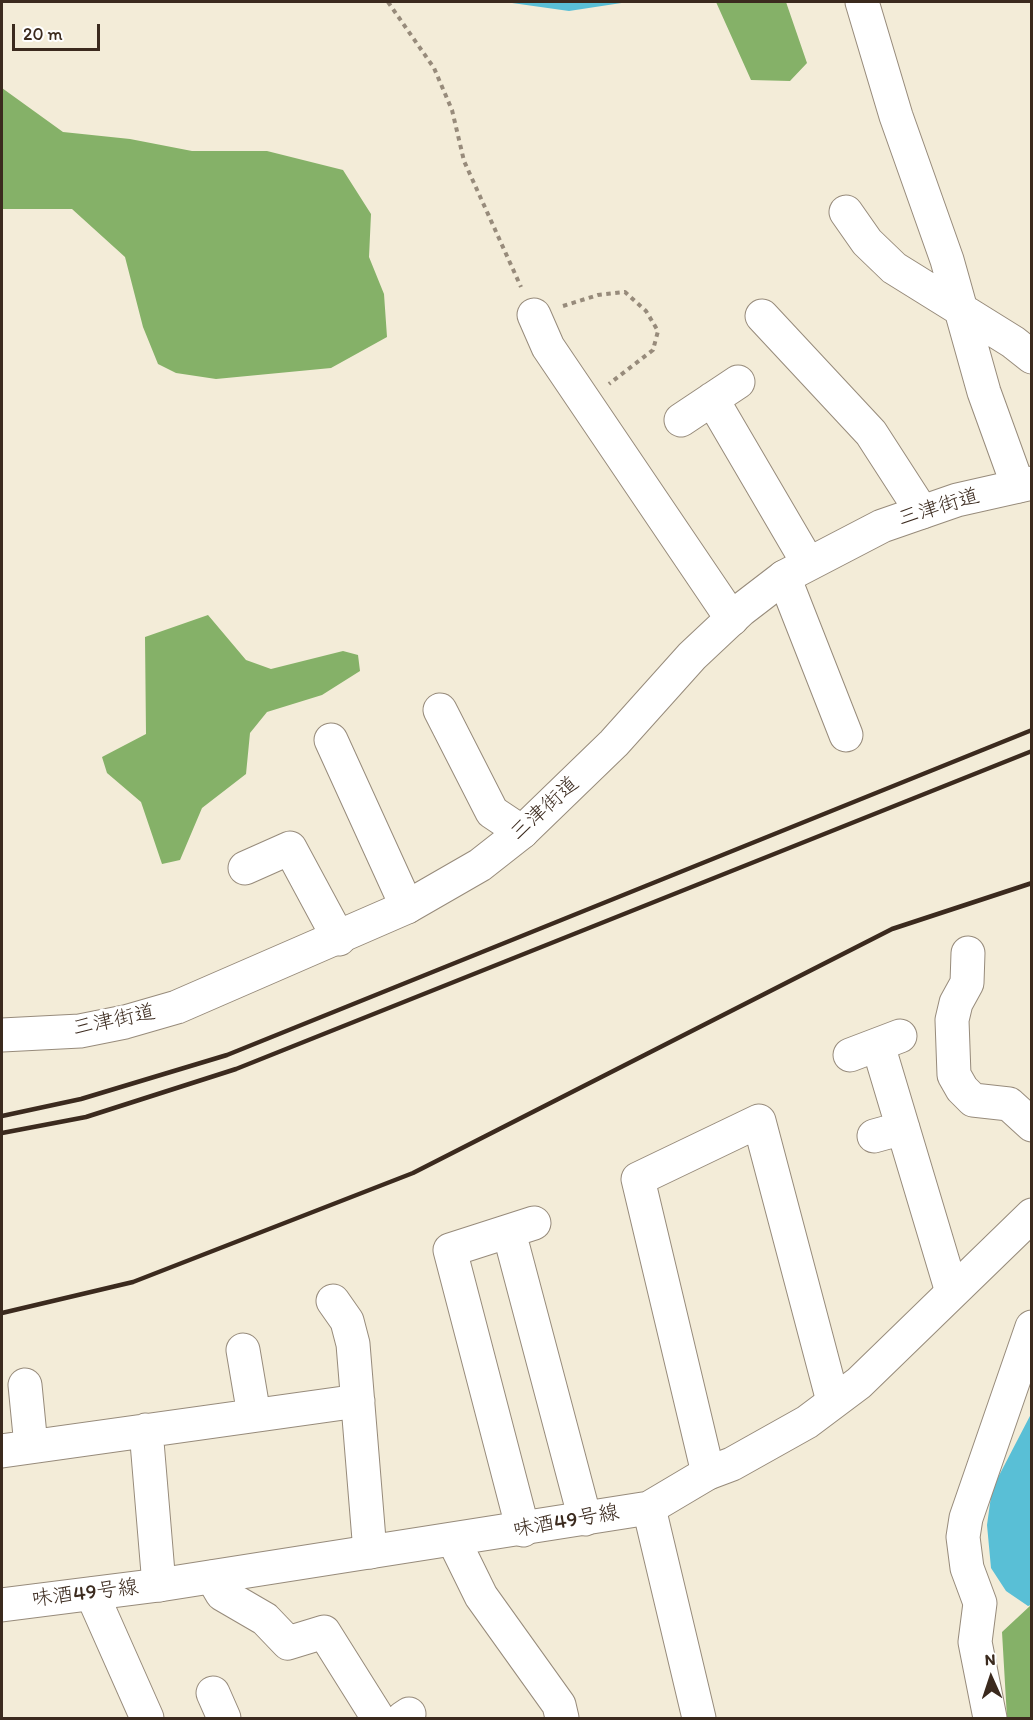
<!DOCTYPE html>
<meta charset="utf-8">
<style>
body{margin:0}
#map{position:relative;width:1033px;height:1720px;overflow:hidden;background:#f3ecd8;font-family:Itim,sans-serif}
canvas{display:block}
.frame{position:absolute;inset:0;border:3px solid #3b2a1e;pointer-events:none}
.north{position:absolute;left:961px;top:1648px;width:60px;height:60px;-webkit-text-stroke:4px #fff;paint-order:stroke;rotate:357deg;font-size:16px;font-weight:700;line-height:24px;text-align:center;color:#3b2a1e}
.north::after{content:'';display:block;margin:auto;width:21px;height:27px;background:#3b2a1e;clip-path:polygon(50% 0,100% 100%,50% 72%,0 100%)}
.scale{position:absolute;left:12px;top:24px;width:88px;height:27px;box-sizing:border-box;border:3px solid #3b2a1e;border-top:0;padding-left:8px;font-size:18px;line-height:21px;white-space:nowrap;color:#3b2a1e;-webkit-text-stroke:4px #fff;paint-order:stroke}
</style>
<div id="map">
<canvas width="1033" height="1720"></canvas>
<div class="frame"></div>
<div class="north">N</div>
<div class="scale">20 m</div>
</div>
<script>
const c = document.querySelector('canvas').getContext('2d');
c.lineJoin = 'round';
function fill(path, color) { c.fillStyle = color; c.fill(path, 'evenodd'); }
const shape = rows => new Path2D(rows.map(r => 'M' + r).join(''));
function trace(path, color, width, dash) { c.strokeStyle = color; c.lineWidth = width; c.lineCap = dash ? 'butt' : 'round'; c.setLineDash(dash || []); c.stroke(path); }
function label(font, color, halo, rows, align = 'center') {
  c.font = font + ' Itim,"Klee One",sans-serif'; c.lineWidth = 6; c.setLineDash([]); c.textBaseline = 'middle'; c.strokeStyle = halo; c.fillStyle = color; for (const [text, x, y, turn = 0] of rows) {
    c.save(); c.translate(x, y); c.rotate((+turn || 0) * Math.PI / 180); c.textAlign = isNaN(turn) ? turn : align; if (halo) c.strokeText(text, 0, 0); c.fillText(text, 0, 0); c.restore();
  }
}
fill(shape([
 [716,2,786,2,807,63,790,81,751,80],
 [2,88,63,132,130,139,192,151,267,151,343,170,371,214,369,257,384,294,387,337,331,368,216,379,176,373,158,364,143,327,125,257,72,209,2,209],
 [208,615,246,660,271,669,343,651,358,655,360,671,322,695,267,712,250,733,246,774,202,808,180,860,162,864,141,802,107,773,102,757,146,734,145,637],
 [1031,1605,1031,1718,1007,1718,1002,1632]
]), '#85b168');
fill(shape([
 [505,2,628,2,569,11],
 [1031,1414,1031,1605,1028,1606,1006,1591,991,1568,987,1525,992,1489]
]), '#59bfd6');
const minor = shape([
 [862,2,896,116,947,260,984,392,1018,486],
 [846,212,867,242,894,268,1013,342,1032,357],
 [534,315,548,347,732,619],
 [762,316,871,433,922,512],
 [712,399,808,563],
 [681,420,738,382],
 [784,577,846,735],
 [440,710,492,812,522,832],
 [331,740,407,907],
 [245,868,290,848,339,939],
 [968,953,967,983,956,1003,952,1020,954,1075,962,1089,973,1100,1009,1104,1032,1125],
 [878,1045,952,1292],
 [850,1055,900,1036],
 [874,1136,903,1128],
 [509,1232,585,1519],
 [333,1301,347,1321,353,1344,370,1552],
 [243,1350,254,1415],
 [25,1385,31,1446],
 [146,1430,159,1585],
 [2,1451,358,1401],
 [708,1473,638,1179,759,1121,833,1401],
 [649,1508,699,1718],
 [523,1530,450,1250,534,1223],
 [454,1541,481,1596,559,1705,562,1718],
 [212,1577,222,1594,265,1619,288,1643,324,1632,378,1718],
 [92,1594,147,1718],
 [213,1693,224,1718],
 [403,1718,409,1714],
 [990,1718,975,1642,980,1603,967,1568,963,1537,966,1518,1032,1327]
]);
const tertiary = shape([
 [2,1035,80,1031,125,1022,177,1007,407,907,480,865,522,832,614,743,692,656,741,610,784,577,882,526,957,500,1032,483],
 [2,1605,159,1585,649,1508,708,1473,732,1464,807,1422,859,1383,1032,1215]
]);
trace(minor, '#978b7b', 35);
trace(tertiary, '#978b7b', 35);
trace(shape([
 [388,2,434,68,452,110,464,161,521,287],
 [563,306,598,295,625,292,646,311,658,331,653,350,609,384]
]), '#978b7b', 4, [4.5, 4.5]);
trace(minor, '#fff', 33);
trace(tertiary, '#fff', 33);
trace(shape([
 [2,1116,81,1099,227,1055,1032,730],
 [2,1133,86,1117,236,1069,1032,751],
 [2,1313,133,1282,413,1173,892,929,1032,883]
]), '#3b2a1e', 4.5);
label('21px', '#3b2a1e', '#fff', [
 ["三津街道",939,508,-17],
 ["三津街道",545,809,-42],
 ["三津街道",114,1021,-12],
 ["味酒49号線",566,1522,-10],
 ["味酒49号線",85,1594,-7]
]);
</script>
